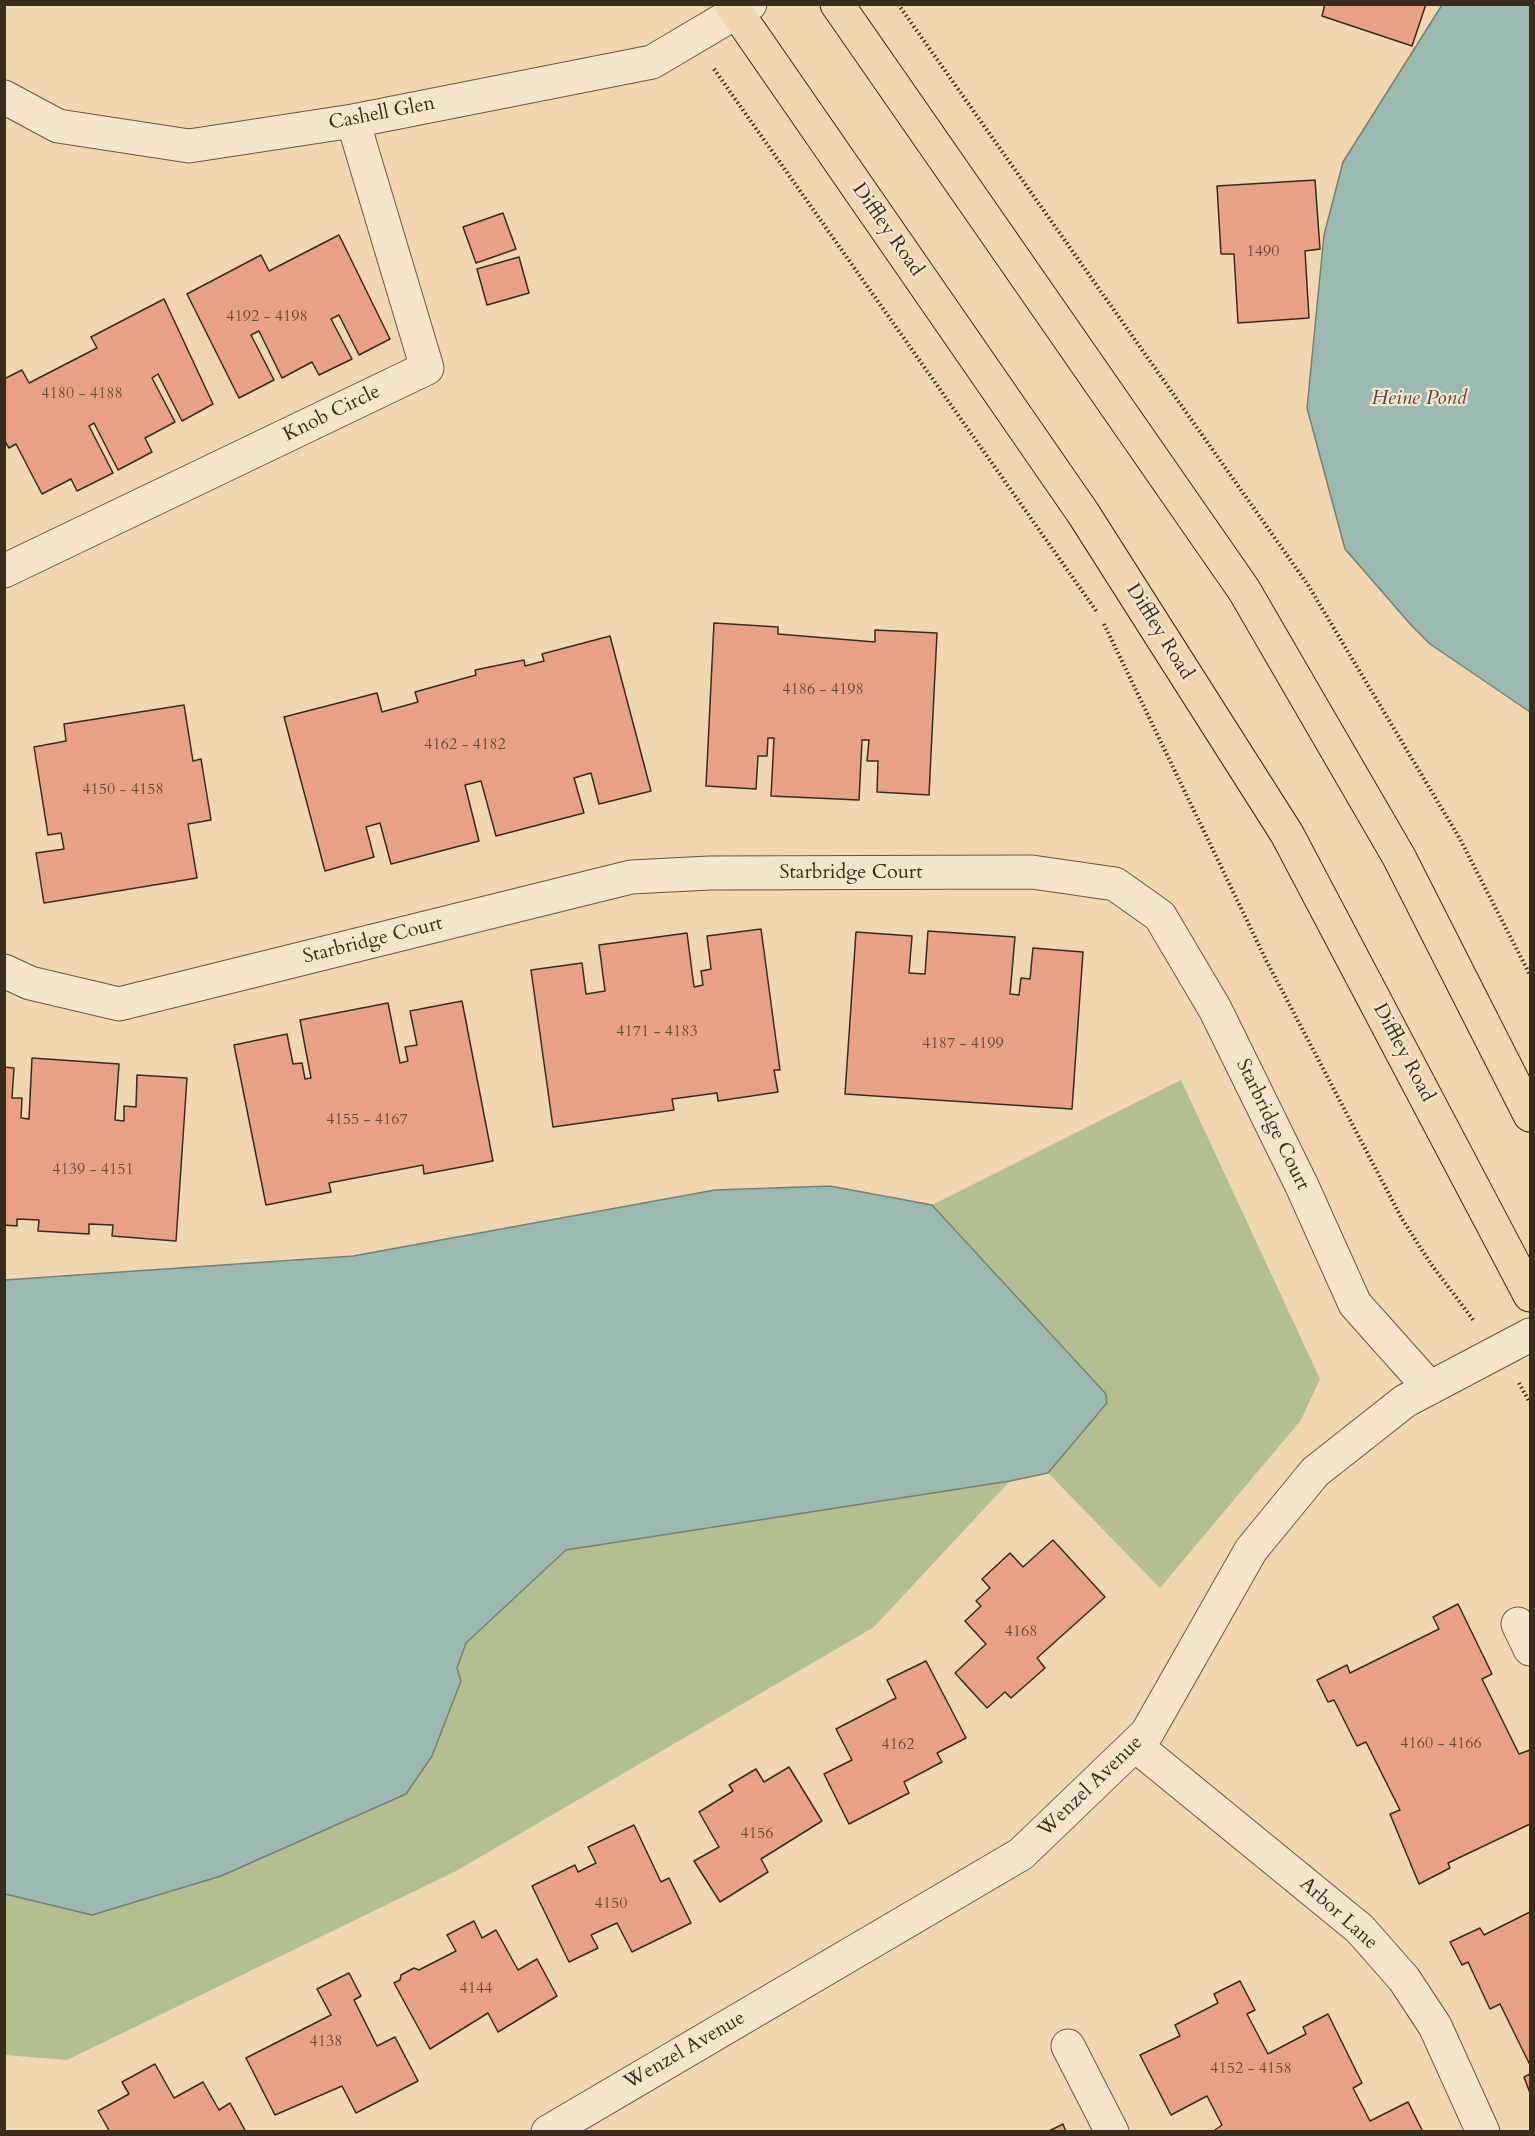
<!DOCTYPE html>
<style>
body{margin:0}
#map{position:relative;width:1535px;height:2136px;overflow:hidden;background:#f1d7b0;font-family:Cardo,serif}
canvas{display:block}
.frame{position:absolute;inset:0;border:6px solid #392b1e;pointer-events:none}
</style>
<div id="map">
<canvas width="1535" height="2136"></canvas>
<div class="frame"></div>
</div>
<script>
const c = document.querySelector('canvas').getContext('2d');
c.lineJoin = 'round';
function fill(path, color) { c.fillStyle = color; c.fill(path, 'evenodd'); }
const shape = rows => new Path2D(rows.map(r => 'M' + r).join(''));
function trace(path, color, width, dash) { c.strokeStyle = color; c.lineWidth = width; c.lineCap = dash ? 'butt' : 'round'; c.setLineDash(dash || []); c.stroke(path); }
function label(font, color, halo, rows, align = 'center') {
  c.font = font + ' Cardo,serif'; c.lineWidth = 4.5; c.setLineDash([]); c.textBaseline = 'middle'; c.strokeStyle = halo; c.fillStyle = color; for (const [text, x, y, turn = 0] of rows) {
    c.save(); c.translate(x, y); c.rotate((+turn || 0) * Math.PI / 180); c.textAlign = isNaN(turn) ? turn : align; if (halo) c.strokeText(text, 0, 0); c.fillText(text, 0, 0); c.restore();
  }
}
fill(shape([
 [1181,1080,1320,1379,1301,1420,1160,1588,1048,1473,1107,1403,1106,1394,932,1205],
 [1010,1481,874,1627,456,1871,67,2060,5,2055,4,1894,92,1915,457,1668,466,1643,566,1550]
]), '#b4bf90');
const water = shape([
 [1442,5,1530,5,1530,712,1430,644,1411,625,1345,549,1307,408,1324,235,1343,162,1442,5],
 [830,1186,932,1205,1106,1394,1107,1403,1048,1473,1010,1481,566,1550,466,1643,457,1668,461,1681,432,1756,406,1794,221,1876,92,1915,5,1894,5,1280,353,1256,715,1190,830,1186]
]);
fill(water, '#9bb8b1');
trace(water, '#748076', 1.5);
const building = shape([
 [1325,4,1426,4,1412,46,1322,16,1325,4],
 [1315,180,1320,249,1305,251,1309,318,1238,323,1234,254,1221,254,1217,186,1315,180],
 [503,213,516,249,476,263,463,227,503,213],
 [339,235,390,339,359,355,339,315,331,319,352,359,319,375,312,362,282,378,259,331,251,335,274,380,239,398,187,294,261,255,269,271,339,235],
 [519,257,529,293,487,305,477,269,519,257],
 [164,299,213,404,182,421,158,374,152,378,175,422,145,438,152,452,118,470,94,423,89,426,113,473,77,491,71,479,42,494,16,444,9,448,4,440,4,379,22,370,29,383,97,348,91,337,164,299],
 [714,623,778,627,778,634,875,642,875,630,937,633,929,795,877,792,878,761,867,761,869,740,862,740,859,800,771,796,774,738,768,738,767,756,758,756,756,789,706,786,714,623],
 [610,636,651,791,599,804,591,773,574,778,584,813,496,836,481,781,465,785,479,841,391,864,380,823,366,827,374,857,325,871,284,717,377,693,382,712,418,702,415,692,476,675,475,670,524,660,525,666,544,661,542,654,610,636],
 [184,705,193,761,201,759,211,820,188,824,197,878,44,903,36,853,64,849,61,833,48,835,34,747,66,741,64,724,184,705],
 [761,929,780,1070,774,1070,778,1092,718,1101,717,1093,672,1099,674,1110,553,1127,531,970,582,963,586,994,605,991,599,945,687,933,694,987,703,985,701,971,711,969,707,936,761,929],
 [928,931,1015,937,1010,994,1019,995,1021,978,1030,979,1033,948,1083,952,1072,1109,845,1094,856,932,912,936,909,973,925,974,928,931],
 [462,1001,493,1161,424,1174,423,1165,329,1183,331,1192,266,1205,234,1045,287,1034,293,1064,302,1063,305,1079,311,1078,300,1020,388,1003,400,1063,408,1061,405,1047,417,1045,410,1011,462,1001],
 [32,1058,119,1064,115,1120,124,1121,124,1106,136,1107,137,1075,187,1078,176,1241,112,1236,113,1225,89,1224,89,1234,38,1231,39,1220,17,1219,17,1226,4,1225,4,1067,14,1068,12,1098,22,1098,21,1118,29,1119,32,1058],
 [1053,1540,1105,1597,1037,1658,1045,1668,1011,1698,1005,1692,987,1708,955,1673,986,1644,965,1621,981,1606,976,1601,990,1588,982,1579,1010,1553,1023,1567,1053,1540],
 [1458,1604,1492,1674,1482,1679,1519,1754,1530,1750,1530,1824,1448,1863,1450,1868,1419,1884,1390,1814,1400,1810,1366,1742,1357,1746,1334,1700,1328,1702,1317,1680,1347,1665,1350,1673,1439,1629,1433,1617,1458,1604],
 [926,1661,966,1738,937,1753,942,1762,904,1782,909,1793,849,1824,824,1774,852,1760,836,1729,896,1698,887,1680,926,1661],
 [789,1767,822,1821,761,1859,768,1872,720,1902,694,1861,719,1847,699,1812,733,1791,729,1785,756,1769,764,1782,789,1767],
 [634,1825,661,1882,669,1878,691,1923,632,1952,617,1923,591,1935,598,1948,569,1962,532,1886,575,1865,578,1872,596,1863,588,1847,634,1825],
 [1530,1912,1530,2065,1500,2004,1490,2009,1468,1962,1462,1965,1450,1942,1480,1928,1484,1935,1530,1912],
 [474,1921,482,1938,496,1930,518,1970,537,1959,557,1996,498,2032,488,2013,430,2049,394,1983,400,1980,401,1975,414,1968,419,1970,456,1951,447,1935,474,1921],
 [349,1973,361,1996,354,2000,377,2046,395,2037,418,2081,356,2113,342,2086,275,2115,246,2058,331,2015,317,1989,349,1973],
 [1240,1981,1255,2010,1247,2014,1268,2054,1306,2034,1303,2027,1328,2014,1362,2083,1353,2088,1370,2121,1408,2102,1423,2132,1212,2132,1222,2125,1207,2096,1171,2115,1140,2055,1180,2036,1175,2025,1218,2003,1214,1994,1240,1981],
 [155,2064,174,2098,203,2082,219,2110,230,2103,246,2132,110,2132,98,2111,129,2094,122,2082,155,2064],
 [1530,2074,1530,2093,1524,2077,1530,2074],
 [1063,2124,1066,2132,1047,2132,1063,2124]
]);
fill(building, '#e9a185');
trace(building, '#392b1e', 1.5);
const minor = shape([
 [4,97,58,126,189,146,353,121,652,62,750,4],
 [4,571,427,368,353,121],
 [4,971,30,983,119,1004,631,877,710,873,1032,872,1115,884,1160,916,1215,1009,1302,1186,1355,1304,1430,1388],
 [1518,1624,1530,1649],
 [1135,1745,1360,1929,1404,1979,1435,2026,1483,2132],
 [1068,2046,1112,2132],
 [548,2132,1021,1854,1147,1733,1251,1550,1315,1472,1405,1401,1530,1335]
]);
const major = shape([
 [731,4,1083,513,1287,834,1530,1295],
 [837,4,1244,590,1399,857,1530,1115]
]);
trace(minor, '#675642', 35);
trace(major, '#392b1e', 35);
trace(shape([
 [898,4,1308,585,1460,839,1530,975],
 [714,69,1097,612],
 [1104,624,1266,960,1402,1219,1431,1264,1474,1321],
 [1519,1383,1530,1403]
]), '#392b1e', 4, [1.5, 3]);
trace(minor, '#f6e5cc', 33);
trace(major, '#f1d7b0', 33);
label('16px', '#654838', null, [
 ["1490",1263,252],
 ["4192 - 4198",267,317],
 ["4180 - 4188",82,394],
 ["4186 - 4198",823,690],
 ["4162 - 4182",465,745],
 ["4150 - 4158",123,790],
 ["4171 - 4183",657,1032],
 ["4187 - 4199",963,1044],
 ["4155 - 4167",367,1120],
 ["4139 - 4151",93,1170],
 ["4168",1021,1632],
 ["4160 - 4166",1441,1744],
 ["4162",898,1745],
 ["4156",757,1834],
 ["4150",611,1904],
 ["4144",476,1989],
 ["4138",326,2042],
 ["4152 - 4158",1251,2069]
]);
label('20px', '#392b1e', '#f6e5cc', [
 ["Cashell Glen",382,114,-11],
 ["Diffley Road",887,230,55],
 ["Knob Circle",332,414,-26],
 ["Diffley Road",1159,632,58],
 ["Starbridge Court",851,873],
 ["Starbridge Court",373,941,-14],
 ["Diffley Road",1403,1053,62],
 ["Starbridge Court",1272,1125,64],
 ["Wenzel Avenue",1091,1787,-44],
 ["Arbor Lane",1338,1914,42],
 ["Wenzel Avenue",685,2051,-30]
]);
label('italic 21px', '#524e43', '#f6e5cc', [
 ["Heine Pond",1419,399]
]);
</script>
